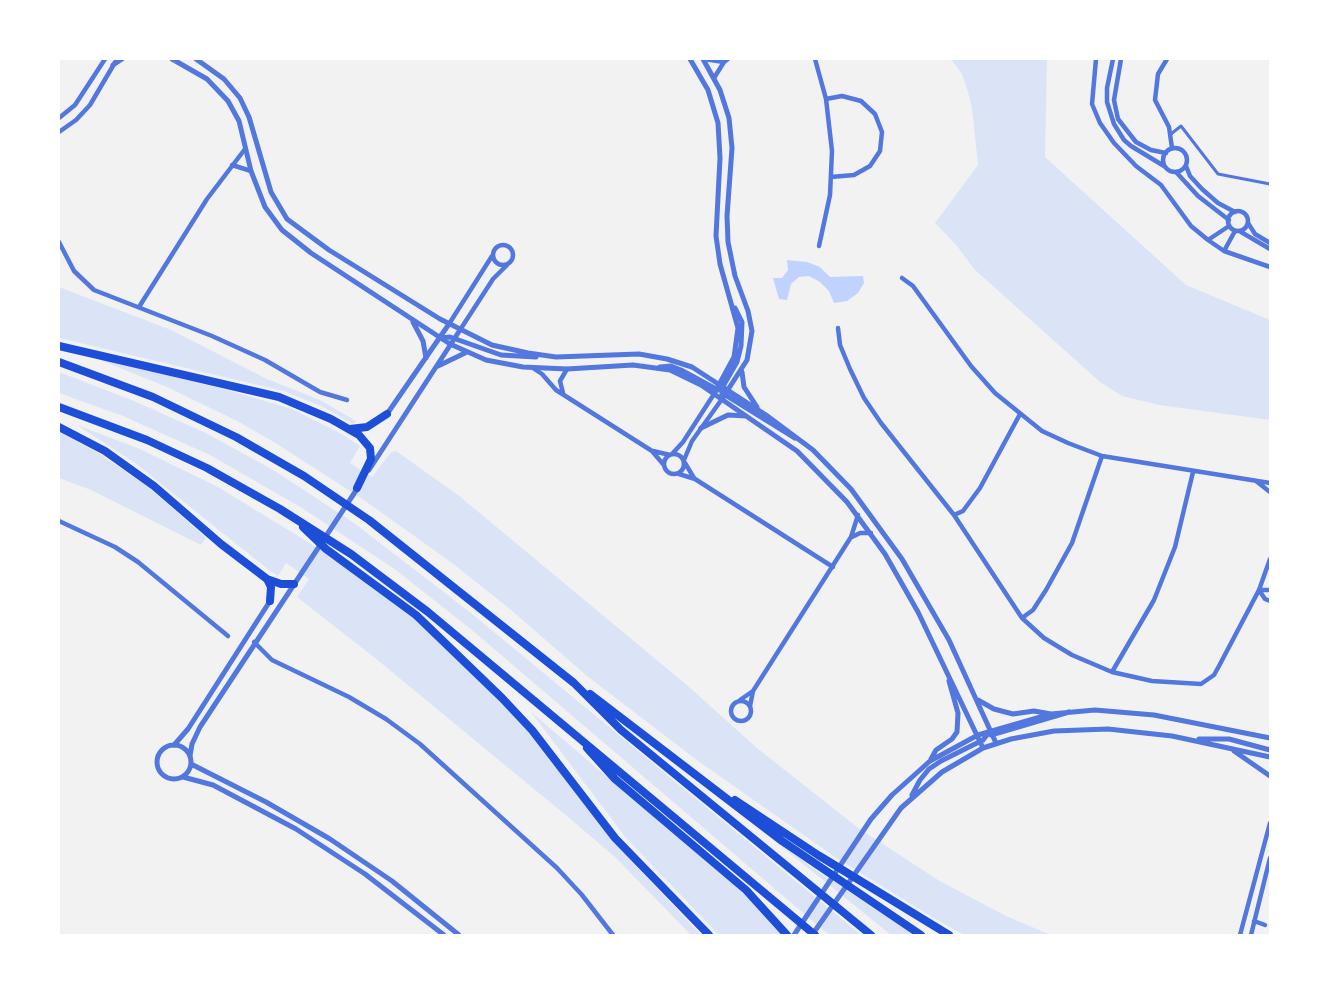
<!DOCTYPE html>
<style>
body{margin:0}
#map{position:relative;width:1329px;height:994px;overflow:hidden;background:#f2f2f2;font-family:"Space Grotesk",sans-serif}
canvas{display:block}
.frame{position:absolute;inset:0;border:60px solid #fff;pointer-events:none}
</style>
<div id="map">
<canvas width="1329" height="994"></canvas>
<div class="frame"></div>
</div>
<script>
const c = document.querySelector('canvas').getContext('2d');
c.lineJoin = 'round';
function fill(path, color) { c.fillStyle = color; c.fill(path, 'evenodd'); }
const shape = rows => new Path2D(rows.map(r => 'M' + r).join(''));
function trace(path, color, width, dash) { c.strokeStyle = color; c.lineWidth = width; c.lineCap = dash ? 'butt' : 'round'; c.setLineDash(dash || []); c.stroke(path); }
fill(shape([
 [951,59,1047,59,1045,157,1186,285,1270,320,1270,420,1159,405,1122,396,1100,382,974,269,957,246,935,223,978,165,972,109,968,92,962,74],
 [59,287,171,330,267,379,320,400,356,421,353,424,321,406,283,391,59,338],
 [95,358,228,390,292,409,338,432,360,446,350,463,372,477,391,452,396,451,458,495,688,686,757,748,857,827,938,880,1006,916,1051,935,964,935,932,917,835,857,698,761,587,676,510,609,452,563,361,498,277,444,239,422,167,387],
 [59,372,134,401,206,433,275,471,354,523,471,613,861,935,829,935,473,631,396,570,302,508,210,455,123,416,59,393],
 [77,425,140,449,218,487,339,561,404,608,509,709,534,738,616,845,701,935,691,935,615,857,568,817,375,658,297,597,309,579,286,563,278,576,269,570,135,463],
 [59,432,95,451,150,488,206,538,201,545,91,490,59,478],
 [531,712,735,886,785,935,719,935,626,838],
 [771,838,819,872,916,935,891,935]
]), '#dbe4f7');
fill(shape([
 [787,260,807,262,820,267,830,277,863,276,864,283,858,293,847,301,834,303,829,291,820,282,809,276,799,277,791,284,787,300,779,299,773,278,782,278,788,270]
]), '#bfd3fe');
trace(shape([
 [1171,134,1181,126,1218,174,1270,184]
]), '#5277de', 3);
trace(shape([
 [704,59,724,62],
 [815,59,826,99,832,151,830,195,819,246],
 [1096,59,1092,104,1100,123,1114,143,1136,166,1161,185,1191,226,1208,240,1224,251,1270,267],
 [1113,59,1107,88,1107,102,1114,124,1124,140,1131,146,1164,166],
 [1121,59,1114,100,1118,119,1136,142,1151,150,1166,153],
 [1167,59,1158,74,1155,100,1169,127,1172,148],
 [714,78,724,62,728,59],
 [826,99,842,96,861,101,875,114,882,132,880,151,870,166,854,175,831,177],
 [59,118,75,105,105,59],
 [59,132,76,120,90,105,117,59],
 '1163 160a12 12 0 1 1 24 0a12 12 0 1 1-24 0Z',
 [232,165,251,171],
 [1186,166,1190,176,1202,189,1218,203,1235,212],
 [1176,172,1198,196,1229,220],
 '1228 221a10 10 0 1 1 20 0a10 10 0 1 1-20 0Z',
 [1248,223,1255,234,1270,243],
 [1241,232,1270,249],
 [1208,240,1229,226],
 [59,242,74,271,94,290,212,336,265,360,320,392,347,400],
 '493 255a10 10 0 1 1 20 0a10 10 0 1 1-20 0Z',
 [1224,251,1235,231],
 [902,278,913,286,971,366,995,393,1042,431,1068,443,1102,456,1270,483],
 [139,307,207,199,245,149],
 [449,324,492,256],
 [838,328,840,345,850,369,864,398,881,423,954,515,1022,618,1044,638,1072,655,1112,672,1152,681,1201,684,1214,675,1219,666,1259,590,1270,559],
 [460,330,493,279,507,265],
 [533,368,542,374,556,390,652,451,663,464],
 [563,393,560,381,567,369],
 [653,451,670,455],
 '664 464a10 10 0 1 1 20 0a10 10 0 1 1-20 0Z',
 [672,454,683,442,714,394],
 [684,460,692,441,722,399],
 [685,463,694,478],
 [679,474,695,479,833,567],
 [1256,481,1270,492],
 [954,515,963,511,980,488,1020,414],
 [59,521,115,547,138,562,228,636],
 [852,537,860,533,871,533],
 [1270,590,1259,590,1265,599,1270,601],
 [1022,618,1033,610,1046,590,1072,543,1102,456],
 [254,642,272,660,349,697,386,719,420,744,557,868,582,895,613,935],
 [1112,672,1154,600,1175,547,1193,472],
 [740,700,753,691],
 '731 711a10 10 0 1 1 20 0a10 10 0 1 1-20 0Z',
 [750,706,753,691,851,537,858,515],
 [1254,921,1265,925],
 [1240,935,1270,823],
 [1251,935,1270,858]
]), '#5277de', 4.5);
trace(shape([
 [172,59,207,79,228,101,239,121,251,171,265,207,282,230,311,253,450,344,486,360,523,367,567,369,633,365,670,370,701,385,797,451,847,502,885,554,918,612,983,748],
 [196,59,224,79,240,98,249,117,271,192,287,219,329,250,440,319,492,345,528,353,556,357,639,354,667,359,692,367,766,415,813,450,851,489,902,559,949,640,996,743],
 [690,59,708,90,718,123,720,158,716,236,720,264,738,328,734,357,714,394],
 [703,59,720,90,729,118,732,148,727,216,728,242,735,276,748,311,752,331,747,360,722,399],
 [113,65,122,59],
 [413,322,423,341,426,358],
 [441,338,450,337,501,355,536,357],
 [438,366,465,353],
 [660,367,671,366,681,370,718,390],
 [742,372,744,387,757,407],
 [724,394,795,438],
 [722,398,722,388,737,362,741,346,742,322,735,308],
 [387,414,449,324],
 [701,428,728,415,746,416],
 [369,470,460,330],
 [978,700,994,709,1013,714,1034,711,1051,714],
 [991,735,1069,712],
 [1199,739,1229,739,1270,750],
 '157 762a17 17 0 1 1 34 0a17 17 0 1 1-34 0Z',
 [174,745,188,729,270,601],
 [1234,751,1270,776],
 [190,756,192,744,200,727,359,486],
 [931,759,936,750,952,739,957,732,958,713,949,681],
 [191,764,266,802,330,839,392,881,459,935],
 [183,777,213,785,296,829,365,874,444,935],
 [912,795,920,780,929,769,941,761,983,740,990,731],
 [794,935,871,819,892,795,930,761,978,735,1051,714,1095,710,1154,715,1270,738],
 [812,935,901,808,942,772,983,748,1011,739,1054,731,1108,729,1172,736,1270,757]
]), '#5277de', 5);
trace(shape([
 [59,346,279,397,331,419,359,435,370,448,371,459,357,488],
 [59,362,153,397,236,437,304,476,369,520,574,683,621,730,871,935],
 [59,407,147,440,207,468,280,509,351,554,428,612,815,935],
 [59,427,105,451,154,486,221,544,267,579,271,587,270,601],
 [350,429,367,427,387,414],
 [303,527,326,549,416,615,502,698,532,730,615,838,709,935],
 [267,579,281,584,294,584],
 [590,694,782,841,921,935],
 [587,748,615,779,746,890,787,935],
 [735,800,818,855,949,935]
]), '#1d4ed8', 8);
</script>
